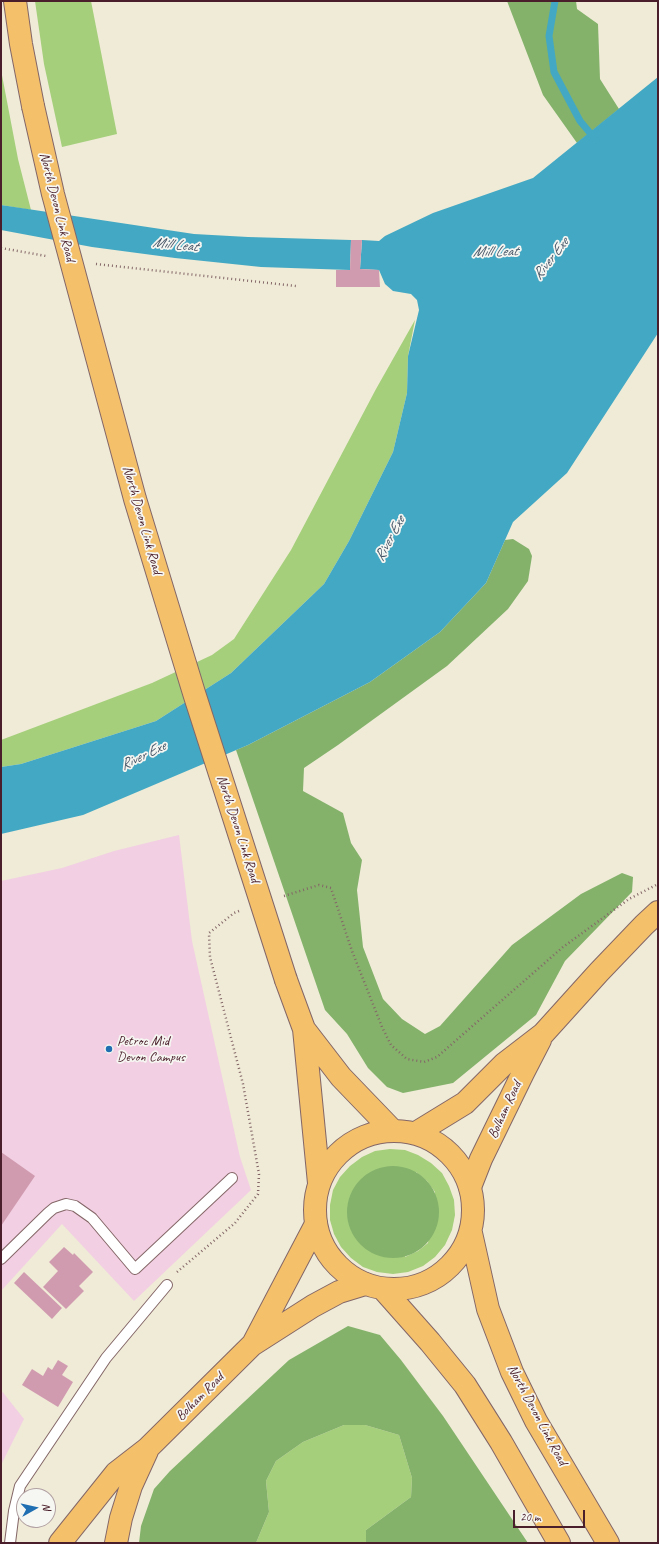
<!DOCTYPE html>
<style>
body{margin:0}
#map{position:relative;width:659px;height:1544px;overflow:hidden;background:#efebd7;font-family:Caveat,sans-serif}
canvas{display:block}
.frame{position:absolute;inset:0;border:2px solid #4a1f2b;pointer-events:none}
.north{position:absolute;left:16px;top:1488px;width:40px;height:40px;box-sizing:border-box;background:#f6f6f2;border:1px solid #b1a0a2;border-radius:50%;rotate:82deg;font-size:11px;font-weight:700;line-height:16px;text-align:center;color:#4a1f2b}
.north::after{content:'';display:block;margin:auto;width:14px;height:18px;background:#1f6fb2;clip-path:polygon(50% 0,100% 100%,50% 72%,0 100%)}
.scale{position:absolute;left:513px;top:1510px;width:72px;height:18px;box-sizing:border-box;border:2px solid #4a1f2b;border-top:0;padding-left:5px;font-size:12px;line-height:14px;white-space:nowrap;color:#4a1f2b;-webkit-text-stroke:3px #f6f6f2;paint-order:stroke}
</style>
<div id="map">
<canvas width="659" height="1544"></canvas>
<div class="frame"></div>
<div class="north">N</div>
<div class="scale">20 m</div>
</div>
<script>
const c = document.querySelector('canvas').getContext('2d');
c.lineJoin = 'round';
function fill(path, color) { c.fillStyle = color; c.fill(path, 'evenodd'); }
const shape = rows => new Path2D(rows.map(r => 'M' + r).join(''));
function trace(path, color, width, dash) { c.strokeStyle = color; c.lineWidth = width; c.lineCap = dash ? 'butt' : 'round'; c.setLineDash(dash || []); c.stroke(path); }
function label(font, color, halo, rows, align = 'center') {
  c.font = font + ' Caveat,sans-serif'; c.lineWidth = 3.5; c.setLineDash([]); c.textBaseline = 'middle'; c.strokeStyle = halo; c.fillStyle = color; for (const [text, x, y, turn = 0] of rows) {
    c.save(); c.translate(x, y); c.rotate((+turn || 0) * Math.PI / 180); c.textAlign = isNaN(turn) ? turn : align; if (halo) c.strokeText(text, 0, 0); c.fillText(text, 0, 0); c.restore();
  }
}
fill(shape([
 [179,835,192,941,240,1157,251,1190,134,1301,62,1224,1,1291,1,881,62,868,114,851],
 [1,1390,24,1419,1,1465]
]), '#f2cfe2');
fill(shape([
 [35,1,91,1,117,134,62,147,44,64],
 [1,70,18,159,31,210,1,205],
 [415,320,408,356,407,393,393,452,349,541,324,584,231,673,156,721,21,764,1,767,1,740,152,683,212,655,234,639,291,550,376,389],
 [390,1149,405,1150,418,1155,431,1163,442,1173,449,1186,454,1200,455,1215,452,1230,445,1245,435,1257,423,1266,408,1272,393,1274,377,1272,363,1267,351,1258,341,1247,334,1234,330,1220,330,1205,333,1190,340,1177,350,1166,362,1157,375,1151],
 [416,1172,427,1181,435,1192,428,1243,418,1251,405,1257],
 [344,1425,365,1425,399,1435,412,1478,411,1497,366,1530,366,1543,256,1543,269,1512,266,1481,276,1461,303,1442]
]), '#a5cf7b');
fill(shape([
 [507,1,576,1,577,9,598,24,600,79,619,109,577,143,543,95],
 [513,539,529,549,532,556,528,581,508,609,447,666,338,745,304,768,303,791,343,813,351,843,362,860,357,890,363,947,383,999,402,1019,425,1034,440,1026,512,945,581,894,622,873,633,877,632,892,565,961,536,1015,453,1083,403,1093,387,1087,368,1068,347,1034,325,1010,236,750,248,745,370,682,440,632,486,583,505,540],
 '347 1212a46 46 0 1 1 92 0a46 46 0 1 1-92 0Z',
 [348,1326,380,1335,401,1360,443,1416,528,1543,366,1543,366,1530,411,1497,412,1478,399,1435,365,1425,344,1425,303,1442,276,1461,266,1481,269,1512,256,1543,139,1543,141,1526,154,1489,170,1471,289,1360]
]), '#84b26b');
fill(shape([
 [658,77,658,333,567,473,513,522,486,583,440,632,370,682,248,745,83,815,1,834,1,767,21,764,156,721,231,673,324,584,349,541,393,452,407,393,408,356,419,310,417,300,411,294,393,291,385,284,379,270,360,269,362,240,379,241,385,236,433,213,533,178],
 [1,205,194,234,248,237,351,240,350,270,261,267,175,258,92,247,1,230]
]), '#43a8c3');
trace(shape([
 [555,1,549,36,554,72,580,121,596,140]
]), '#43a8c3', 7);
fill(shape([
 [351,240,362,240,360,269,379,270,380,287,336,287,336,270,350,270],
 [1,1152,35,1176,1,1226],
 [64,1247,73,1255,74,1253,93,1272,79,1286,84,1291,66,1309,43,1287,58,1271,49,1262],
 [24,1272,62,1308,52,1319,14,1283],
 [58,1360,68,1366,62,1375,73,1382,58,1407,22,1385,32,1369,43,1376,48,1367,52,1370]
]), '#d19baf');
const service = shape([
 [1,1259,48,1213,54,1208,66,1204,75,1206,92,1218,135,1269,232,1178],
 [10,1543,14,1511,20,1486,106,1358,167,1285]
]);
const primary = shape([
 [416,1133,465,1103,504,1064,543,1034,599,972,644,925,658,912],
 [470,1187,481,1159,523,1073,540,1040],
 [253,1344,316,1224],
 [60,1543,116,1473,147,1449,252,1345,313,1306,339,1292,365,1284],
 [116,1543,121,1518,131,1486,147,1451]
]);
const trunk = shape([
 [15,1,21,44,33,106],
 [286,980,304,1029,319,1183],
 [304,1029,341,1077,392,1130],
 '315 1210a79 79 0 1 1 158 0a79 79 0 1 1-158 0Z',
 [471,1233,488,1309,512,1372,536,1421,608,1543],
 [383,1289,430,1342,465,1385,501,1442,559,1543]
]);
trace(service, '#846667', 12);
trace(primary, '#846667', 24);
trace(trunk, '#846667', 24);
trace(shape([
 [1,248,46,256],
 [96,264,296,286],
 [284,896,319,885,331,888,352,951,382,1027,391,1045,407,1059,424,1062,437,1057,563,947,629,899,658,884],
 [177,1272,235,1223,258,1194,259,1174,243,1084,210,957,209,933,234,913,239,911]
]), '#846667', 2.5, [1, 3]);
trace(service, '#fff', 10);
trace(primary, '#f4c16a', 22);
trace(trunk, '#f4c16a', 22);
const trunkBridge = shape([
 [33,106,53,194,135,499,194,693,286,980]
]);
trace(trunkBridge, '#846667', 24, []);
trace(trunkBridge, '#f4c16a', 22);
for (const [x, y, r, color] of [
 [109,1049,4,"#1f6fb2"]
]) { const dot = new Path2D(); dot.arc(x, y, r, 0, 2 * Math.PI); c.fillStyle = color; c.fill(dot); trace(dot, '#f6f6f2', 1.5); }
label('14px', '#4a1f2b', '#f6f6f2', [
 ["North Devon Link Road",57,207,76],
 ["North Devon Link Road",142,520,74],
 ["North Devon Link Road",238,829,72],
 ["Bolham Road",505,1110,-65],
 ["Bolham Road",200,1397,-45],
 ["North Devon Link Road",537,1415,62]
]);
label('14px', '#4a1f2b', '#f6f6f2', [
 ["Petroc Mid",117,1041],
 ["Devon Campus",117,1057]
], 'left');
label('italic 15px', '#475668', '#f6f6f2', [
 ["Mill Leat",175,245,6],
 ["Mill Leat",495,252,-1],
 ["River Exe",551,259,-52],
 ["River Exe",390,539,-62],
 ["River Exe",143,756,-26]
]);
</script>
